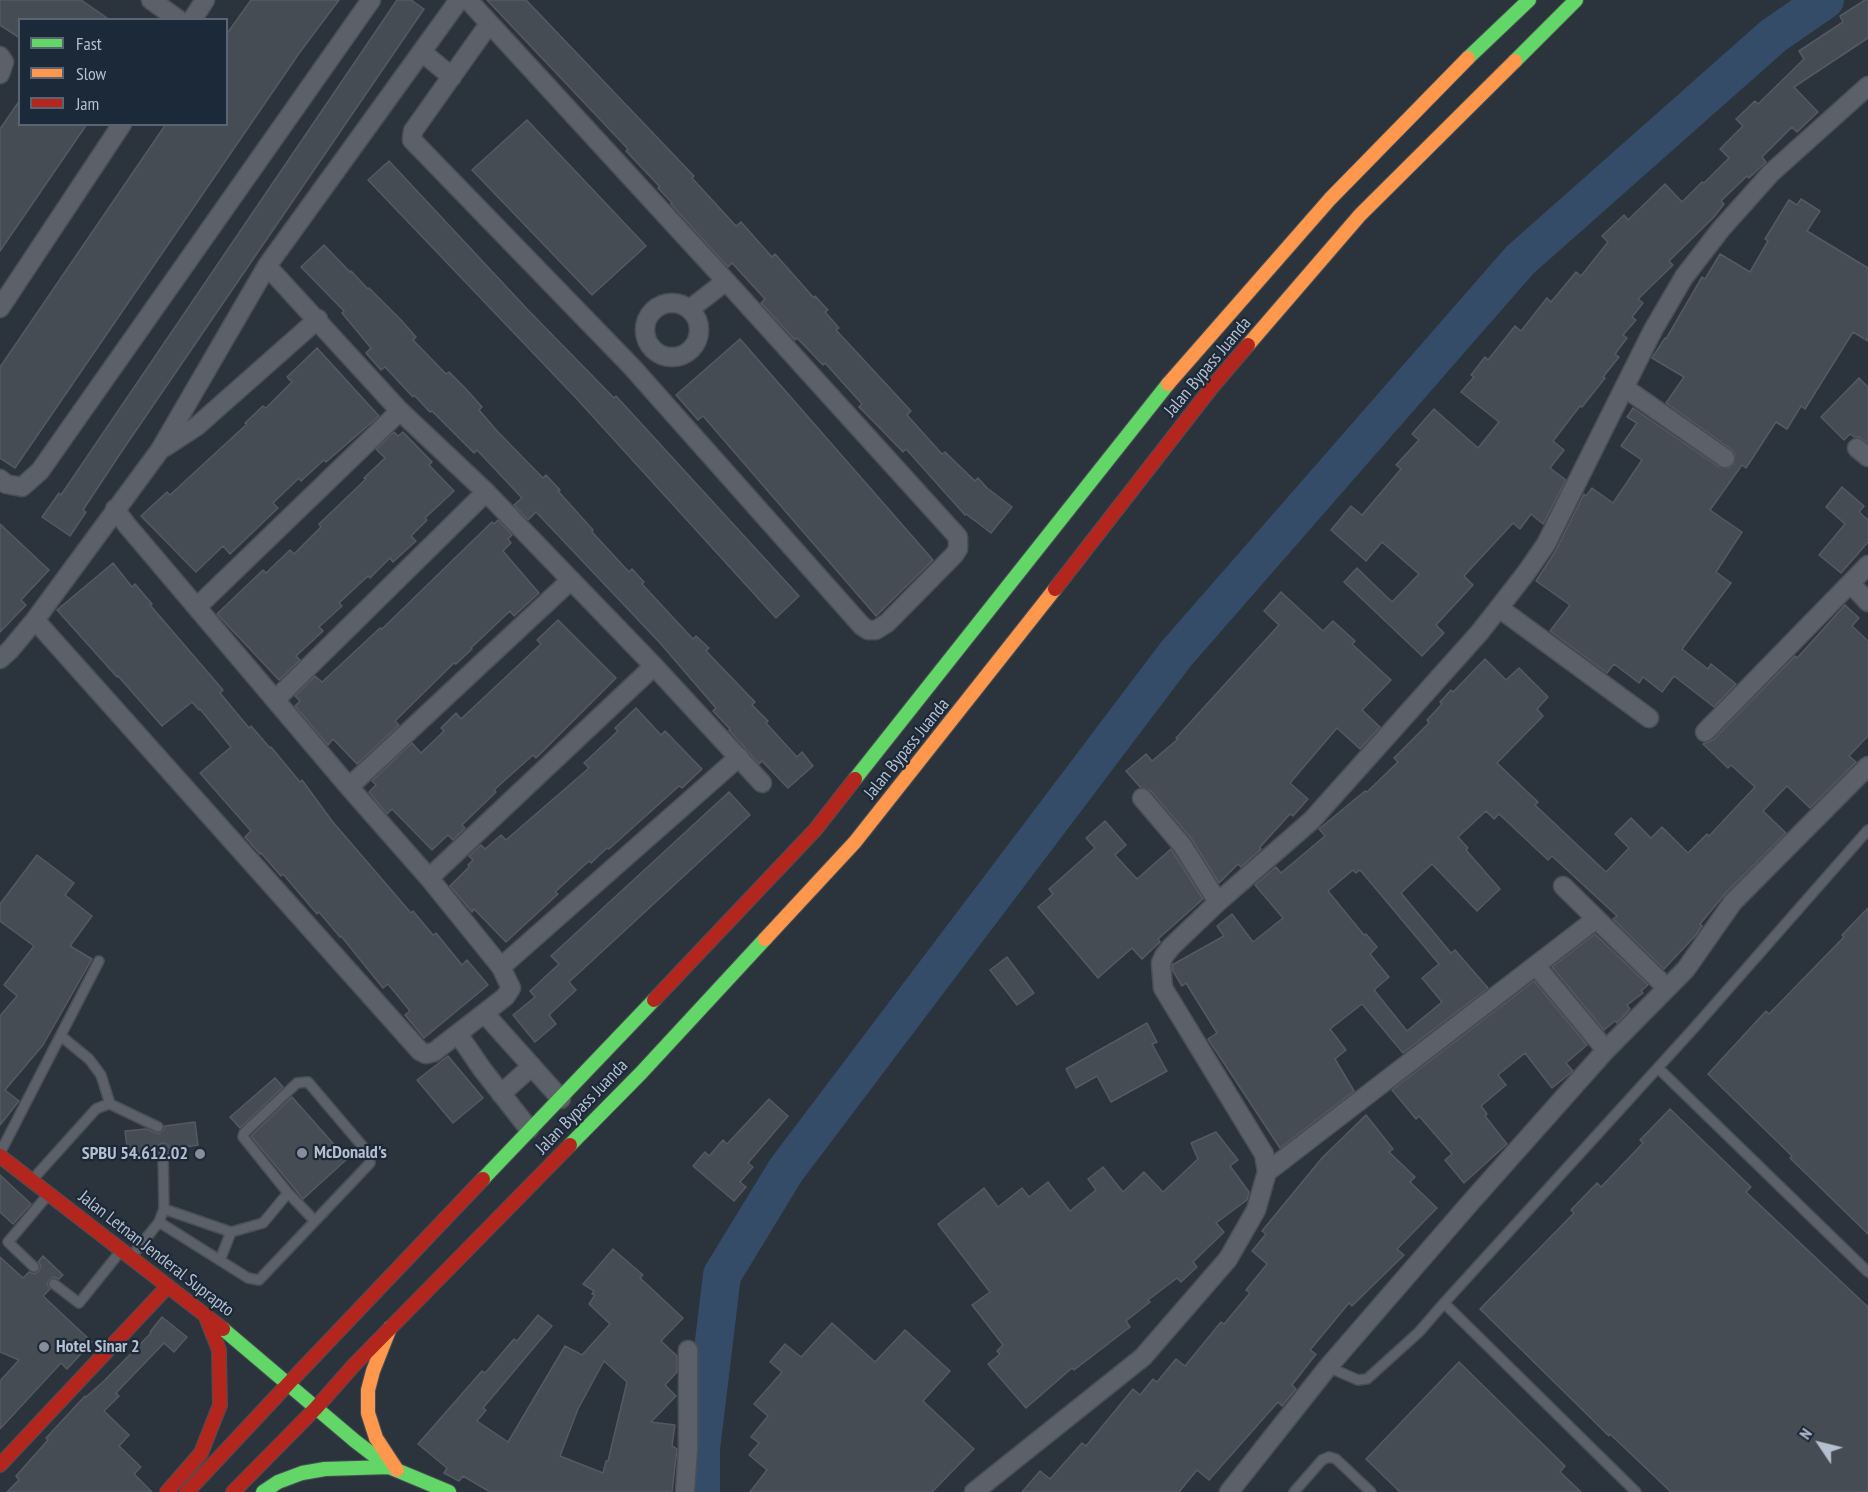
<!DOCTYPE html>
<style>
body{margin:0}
#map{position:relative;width:1868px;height:1492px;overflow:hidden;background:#2b333c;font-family:"PT Sans Narrow",sans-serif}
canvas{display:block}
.legend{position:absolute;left:18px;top:18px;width:210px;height:108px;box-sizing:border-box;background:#1c2938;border:2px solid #596574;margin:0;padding:8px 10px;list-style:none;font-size:18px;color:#b5bfcd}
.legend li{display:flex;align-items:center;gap:12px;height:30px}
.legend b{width:30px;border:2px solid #596574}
.north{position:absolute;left:1790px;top:1414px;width:60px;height:60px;-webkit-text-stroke:4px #1c2938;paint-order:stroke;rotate:305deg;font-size:16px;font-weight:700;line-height:24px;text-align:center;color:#b5bfcd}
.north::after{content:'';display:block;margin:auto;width:21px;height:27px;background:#b5bfcd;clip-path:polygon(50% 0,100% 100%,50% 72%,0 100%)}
</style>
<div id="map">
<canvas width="1868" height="1492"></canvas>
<ul class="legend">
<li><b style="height:8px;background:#63d668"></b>Fast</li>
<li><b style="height:8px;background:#ff974d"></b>Slow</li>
<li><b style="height:8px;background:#b3261e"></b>Jam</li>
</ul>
<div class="north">N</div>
</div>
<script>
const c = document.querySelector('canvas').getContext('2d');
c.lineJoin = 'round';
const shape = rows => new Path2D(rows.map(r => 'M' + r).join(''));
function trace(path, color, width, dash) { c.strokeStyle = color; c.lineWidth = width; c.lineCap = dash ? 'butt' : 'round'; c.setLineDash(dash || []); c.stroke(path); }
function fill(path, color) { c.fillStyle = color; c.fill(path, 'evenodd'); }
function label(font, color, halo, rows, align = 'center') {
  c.font = font + ' "PT Sans Narrow",sans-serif'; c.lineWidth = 4.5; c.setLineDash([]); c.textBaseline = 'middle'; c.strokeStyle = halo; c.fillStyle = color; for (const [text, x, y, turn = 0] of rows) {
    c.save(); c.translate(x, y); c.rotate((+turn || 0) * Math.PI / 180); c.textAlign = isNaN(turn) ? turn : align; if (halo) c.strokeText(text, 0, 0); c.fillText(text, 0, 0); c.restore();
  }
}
trace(shape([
 [701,1492,701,1449,722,1275,786,1170,1176,654,1520,260,1773,36,1825,0]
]), '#344c68', 38);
const building = shape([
 [0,0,81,0,110,20,20,20,20,38,0,25,0,0],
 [251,0,339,0,300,52,15,468,0,458,0,367,166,124,226,124,226,35,251,0],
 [397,0,411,0,424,9,122,451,83,510,86,512,70,536,42,517,59,493,61,495,397,0],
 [487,0,526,0,694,176,692,178,736,226,741,222,772,257,775,254,814,298,815,296,828,310,825,312,839,328,836,330,911,411,907,415,942,454,945,452,975,481,978,478,987,488,1012,507,991,533,966,514,965,515,906,449,903,452,872,420,859,407,862,404,825,363,823,365,797,338,795,340,761,303,765,299,732,263,728,267,671,204,672,203,658,188,660,187,626,151,628,149,487,0],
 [1865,0,1868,0,1868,38,1794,87,1818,112,1797,132,1792,127,1762,157,1766,162,1749,178,1747,176,1721,201,1724,204,1714,217,1669,261,1673,265,1638,299,1643,303,1632,317,1636,320,1623,335,1627,338,1615,354,1619,357,1603,377,1605,378,1582,407,1580,406,1553,441,1564,450,1550,468,1566,480,1543,524,1531,514,1520,529,1513,523,1464,576,1473,585,1436,625,1444,633,1422,656,1344,582,1357,568,1392,602,1419,574,1382,542,1366,561,1331,530,1351,506,1362,515,1401,469,1396,465,1419,440,1412,434,1434,409,1478,448,1499,422,1461,392,1474,377,1471,375,1485,357,1488,360,1515,326,1521,331,1547,298,1551,302,1576,272,1581,276,1608,242,1602,236,1624,215,1628,220,1665,184,1682,202,1702,182,1704,183,1729,158,1720,149,1743,126,1736,119,1755,101,1758,104,1804,59,1799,51,1843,22,1840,16,1865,0],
 [20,100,20,124,87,124,0,251,0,129,20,100],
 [527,120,646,246,592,295,472,170,527,120],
 [389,161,528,310,614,398,616,396,799,596,776,618,576,398,368,180,389,161],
 [1801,199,1820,211,1807,231,1868,268,1868,341,1853,332,1805,409,1801,406,1787,429,1776,422,1746,468,1742,465,1710,510,1742,532,1716,572,1731,583,1682,649,1708,669,1711,664,1736,684,1714,707,1674,676,1662,692,1643,677,1639,683,1614,664,1607,673,1550,631,1570,605,1536,581,1555,552,1584,494,1586,496,1592,488,1613,503,1642,460,1621,446,1637,423,1627,417,1633,408,1719,467,1729,468,1734,464,1735,454,1731,449,1666,403,1684,377,1652,358,1665,338,1666,339,1702,277,1705,279,1720,254,1750,272,1768,241,1765,239,1789,200,1797,205,1801,199],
 [324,245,350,272,351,271,368,289,369,288,401,320,416,337,413,340,446,374,449,372,466,389,482,407,479,410,497,431,543,478,546,475,560,490,558,491,593,530,592,532,629,572,632,569,644,582,642,584,679,624,693,639,696,636,709,648,706,651,755,702,752,705,768,721,766,723,797,757,802,752,813,766,788,788,762,761,759,764,729,730,730,729,713,711,716,708,660,643,536,512,528,520,514,505,522,498,477,450,474,453,432,411,430,412,414,395,413,397,385,367,381,370,366,353,371,348,342,313,344,311,301,267,324,245],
 [740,339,933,560,876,616,703,416,698,420,676,395,740,339],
 [317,348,379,416,326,462,324,460,301,481,299,478,273,503,278,508,230,554,223,546,196,572,141,516,167,492,170,495,247,424,245,423,263,406,266,408,292,382,287,377,317,348],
 [1859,378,1868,387,1868,442,1859,437,1854,437,1850,434,1844,440,1821,417,1859,378],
 [394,432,398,436,403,432,432,462,429,465,454,491,425,518,427,520,411,536,416,541,393,562,390,558,370,578,368,576,339,603,342,606,319,627,323,631,296,656,300,660,279,680,217,614,263,570,266,573,290,550,294,554,321,527,319,524,366,479,364,478,385,458,376,449,394,432],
 [1842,487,1864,506,1859,512,1868,520,1868,542,1841,573,1819,555,1845,524,1826,507,1842,487],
 [498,520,512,535,508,539,511,543,503,551,539,593,514,616,510,611,471,648,472,649,456,664,454,663,395,721,399,725,357,764,333,739,328,745,295,706,300,701,295,696,315,676,322,682,380,628,382,629,492,522,494,524,498,520],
 [0,524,49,570,21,600,26,605,0,632,0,524],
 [113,563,132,587,135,584,152,604,150,605,223,690,220,693,249,728,251,726,270,748,271,747,300,782,302,780,332,821,411,913,413,911,433,935,436,933,462,965,467,960,488,985,424,1038,405,1015,410,1011,388,984,383,988,341,936,340,937,319,912,317,914,283,874,281,876,261,853,260,854,245,837,251,831,200,773,231,747,200,709,199,710,192,702,162,726,118,676,117,677,57,610,113,563],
 [1281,592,1323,631,1333,621,1355,641,1352,644,1391,680,1362,710,1380,727,1360,749,1337,728,1290,783,1308,799,1293,816,1290,814,1260,847,1261,849,1241,867,1238,864,1219,883,1191,838,1151,791,1140,787,1126,771,1146,754,1152,761,1178,739,1176,738,1279,625,1264,611,1281,592],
 [1845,605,1859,618,1852,626,1868,641,1868,736,1849,756,1856,762,1810,808,1787,786,1763,811,1786,833,1725,894,1700,924,1702,926,1696,935,1664,969,1613,919,1617,916,1552,856,1548,860,1499,814,1494,819,1486,811,1458,837,1468,848,1466,850,1500,889,1477,911,1432,864,1401,893,1451,953,1455,950,1488,988,1403,1053,1362,1004,1330,1029,1346,1050,1335,1059,1354,1091,1280,1148,1208,1039,1217,1033,1186,983,1182,986,1173,971,1172,965,1224,936,1217,926,1232,914,1253,942,1283,918,1255,885,1276,867,1281,873,1325,836,1319,829,1365,791,1367,792,1398,762,1394,758,1429,723,1427,720,1442,704,1440,702,1451,690,1453,692,1485,659,1506,680,1519,668,1548,697,1537,709,1543,716,1497,763,1538,802,1535,805,1606,872,1629,848,1615,834,1631,818,1651,838,1662,827,1688,853,1707,834,1709,836,1755,787,1731,765,1728,768,1703,744,1713,740,1795,656,1797,658,1845,605],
 [1353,870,1356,873,1360,870,1439,964,1422,978,1442,1002,1407,1031,1374,990,1389,977,1370,954,1377,947,1366,934,1364,935,1328,891,1353,870],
 [558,620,616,678,536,758,533,755,494,790,496,792,462,825,465,828,453,840,448,835,432,850,392,809,387,814,369,792,376,785,372,781,412,743,421,753,444,731,441,728,456,713,461,719,541,644,537,640,558,620],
 [636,708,661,735,665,731,702,769,682,788,679,786,609,849,607,848,591,863,589,861,555,892,558,894,506,942,474,909,472,912,450,886,469,867,468,865,473,860,469,856,481,845,485,849,501,835,506,840,589,768,584,763,618,731,615,728,636,708],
 [729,792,750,815,569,982,576,990,549,1015,556,1024,535,1042,513,1015,535,997,530,991,559,964,551,956,729,792],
 [1105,821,1126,845,1115,855,1137,879,1171,849,1203,899,1158,939,1160,942,1142,959,1132,948,1098,978,1038,907,1053,894,1049,889,1095,848,1086,838,1105,821],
 [37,855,74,883,65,895,92,916,70,946,92,959,43,1045,5,1090,19,1101,0,1125,0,1016,17,996,4,985,34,946,0,921,0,904,37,855],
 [1868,908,1868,1234,1790,1158,1792,1156,1708,1074,1766,1011,1769,1014,1806,976,1844,937,1842,935,1868,908],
 [1595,934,1648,985,1641,991,1643,993,1627,1005,1630,1009,1617,1023,1615,1021,1604,1030,1552,967,1595,934],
 [1007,957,1034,993,1017,1005,990,970,1007,957],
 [1534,981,1587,1045,1566,1063,1573,1071,1552,1088,1525,1053,1498,1075,1506,1085,1481,1106,1487,1114,1485,1116,1507,1144,1464,1183,1445,1160,1452,1154,1419,1116,1416,1119,1392,1090,1534,981],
 [1147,1023,1157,1042,1152,1044,1167,1071,1111,1102,1097,1076,1076,1088,1066,1069,1147,1023],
 [448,1056,483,1098,453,1123,417,1080,448,1056],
 [275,1078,283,1087,240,1128,230,1117,275,1078],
 [292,1097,347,1159,303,1199,251,1136,292,1097],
 [769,1099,788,1116,748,1163,753,1167,740,1182,746,1187,734,1201,693,1166,705,1152,709,1156,723,1140,727,1144,769,1099],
 [1670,1109,1751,1187,1746,1192,1868,1307,1868,1492,1671,1492,1610,1434,1609,1436,1480,1309,1574,1213,1571,1210,1597,1183,1601,1187,1643,1143,1640,1140,1670,1109],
 [1366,1115,1393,1149,1389,1152,1415,1177,1410,1182,1437,1208,1397,1249,1404,1255,1352,1306,1349,1303,1310,1350,1316,1354,1292,1385,1296,1389,1282,1406,1278,1402,1209,1480,1197,1470,1179,1492,1022,1492,1040,1471,1050,1479,1082,1443,1086,1446,1133,1389,1140,1395,1153,1379,1157,1382,1176,1359,1185,1366,1221,1322,1224,1324,1250,1293,1246,1290,1267,1264,1252,1251,1266,1234,1262,1231,1322,1158,1366,1115],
 [195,1122,198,1145,170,1149,167,1144,162,1143,157,1146,156,1151,128,1155,125,1131,146,1129,159,1134,164,1130,165,1126,195,1122],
 [1216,1132,1238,1160,1230,1166,1249,1192,1247,1200,1216,1223,1224,1232,1193,1262,1197,1267,1181,1282,1177,1278,1148,1300,1150,1302,1126,1321,1130,1327,1074,1370,1072,1368,1026,1408,988,1364,1000,1354,997,1351,1003,1345,972,1305,990,1292,938,1224,984,1188,998,1207,1022,1188,1029,1197,1048,1182,1070,1211,1096,1190,1088,1179,1103,1167,1123,1192,1144,1172,1163,1192,1198,1159,1191,1143,1216,1132],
 [0,1175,31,1204,13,1224,0,1212,0,1175],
 [613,1249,643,1275,640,1278,683,1318,661,1341,677,1356,677,1372,665,1385,676,1396,651,1422,675,1425,672,1446,677,1449,672,1492,490,1492,463,1476,459,1481,444,1473,447,1468,418,1444,482,1371,485,1373,514,1339,517,1341,538,1315,552,1326,483,1408,486,1410,477,1421,508,1442,565,1346,582,1355,610,1324,589,1304,595,1295,592,1294,594,1291,583,1284,613,1249],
 [604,1361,627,1382,608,1461,606,1461,603,1473,560,1456,578,1409,604,1361],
 [43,1256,63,1275,59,1279,54,1277,49,1280,47,1284,50,1289,43,1296,92,1342,67,1369,61,1363,0,1429,0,1381,19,1360,0,1352,0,1257,23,1278,29,1272,35,1274,39,1271,41,1266,38,1262,43,1256],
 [162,1317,187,1337,174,1352,164,1343,116,1393,119,1396,104,1411,129,1435,119,1446,141,1467,134,1474,152,1492,7,1492,19,1480,16,1476,48,1440,46,1438,85,1396,86,1397,104,1381,151,1333,150,1332,162,1317],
 [832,1323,875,1362,905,1330,950,1371,923,1401,974,1449,932,1492,750,1492,767,1470,749,1455,759,1443,751,1437,768,1416,754,1404,782,1372,770,1362,785,1344,801,1357,832,1323],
 [1459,1362,1565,1466,1560,1472,1581,1492,1400,1492,1366,1459,1459,1362]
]);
fill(building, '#454c54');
trace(building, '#535a63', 1.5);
const lane = shape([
 [61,1036,89,1059,101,1075,110,1104],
 [1658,1068,1868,1272],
 [0,1153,99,961],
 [33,1179,96,1109,103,1106,110,1104,158,1127],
 [288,1193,315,1221],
 [159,1222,248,1278,259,1280,370,1163,370,1155,308,1082,297,1083,244,1133,243,1137,288,1193,263,1223,231,1232,164,1209],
 [131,1257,159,1222,164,1209,163,1150],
 [220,1260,231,1232],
 [34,1267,8,1242,47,1196],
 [54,1284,79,1303,120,1252],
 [1444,1303,1636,1492],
 [1328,1367,1358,1380,1367,1379,1419,1332,1444,1303,1694,1028,1868,830],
 [1294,1492,1322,1460,1329,1457,1336,1459,1371,1492]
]);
const street = shape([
 [151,0,179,20],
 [468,0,726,281,958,537,958,549,954,555,887,623,876,630,868,630,862,626,632,367,412,140,413,131,489,24],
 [192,20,205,0],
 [422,52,452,77],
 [0,56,4,62,0,74],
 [267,266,400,411,486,492,654,666,762,783],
 '645 330a27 27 0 1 1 54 0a27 27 0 1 1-54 0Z',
 [0,308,122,124],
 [690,309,726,281],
 [1625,388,1725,458],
 [165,447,197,426,318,319],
 [1857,448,1868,457],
 [0,479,6,484,22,487,40,471,371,0],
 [1851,584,1868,602],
 [197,607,400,411],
 [1499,608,1649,718],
 [35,620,420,1051,426,1054,434,1052,505,997,511,988,501,967,429,878,349,787,126,524,115,509],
 [0,659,10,650,35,620,160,450,267,266,459,0],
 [276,699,486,492],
 [1705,732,1868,565],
 [349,787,571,580],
 [1142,798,1182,845,1218,902],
 [429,878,654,666],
 [1563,886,1666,987],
 [1536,966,1606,1050],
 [501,967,739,757],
 [485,1014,561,1099],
 [458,1034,482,1069,529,1129],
 [501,1094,532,1066],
 [1267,1172,1596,919],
 [685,1492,688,1449,688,1350],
 [974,1492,1143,1357,1228,1259,1256,1210,1267,1172,1264,1154,1163,988,1161,963,1164,956,1171,947,1218,902,1312,820,1480,632,1526,573,1546,544,1653,330,1684,277,1721,229,1771,173,1868,86],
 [1229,1492,1328,1367,1470,1203,1606,1050,1686,969,1733,902,1868,766]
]);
const fast = shape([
 [1468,58,1529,0],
 [1515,61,1576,0],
 [855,779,1168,384],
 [570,1145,641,1073,765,939],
 [483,1179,654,1000],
 [223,1329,355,1441,389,1467,449,1492],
 [263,1492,278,1482,302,1473,325,1469,389,1467]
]);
const slow = shape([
 [1248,345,1360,215,1515,61],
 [1168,384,1330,199,1468,58],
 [765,939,855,842,1055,589],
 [390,1328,373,1371,368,1390,368,1413,376,1438,397,1470]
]);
const jam = shape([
 [1055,589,1212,387,1248,345],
 [654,1000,815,830,855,779],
 [0,1156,223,1329],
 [288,1384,483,1179],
 [316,1408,354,1365,570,1145],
 [0,1465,168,1286],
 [167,1492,201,1453,220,1405,219,1350,206,1317],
 [187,1492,288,1384],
 [233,1492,316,1408]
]);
trace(lane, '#494f56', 12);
trace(street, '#494f56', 21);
trace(fast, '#494f56', 16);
trace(slow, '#494f56', 16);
trace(jam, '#494f56', 16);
trace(lane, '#5c6169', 9);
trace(street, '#5c6169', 18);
trace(fast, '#63d668', 14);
trace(slow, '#ff974d', 14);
trace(jam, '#b3261e', 14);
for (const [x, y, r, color] of [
 [302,1153,6,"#858e9a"],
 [200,1154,6,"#858e9a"],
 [44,1347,6,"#858e9a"]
]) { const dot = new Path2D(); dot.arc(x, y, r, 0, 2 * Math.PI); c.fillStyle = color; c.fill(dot); trace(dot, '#1c2938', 2); }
label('18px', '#b5bfcd', '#1c2938', [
 ["Jalan Bypass Juanda",1208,367,-50],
 ["Jalan Bypass Juanda",907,749,-51],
 ["Jalan Bypass Juanda",582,1107,-46],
 ["Jalan Letnan Jenderal Suprapto",156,1254,38]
]);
label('bold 18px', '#b5bfcd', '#1c2938', [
 ["McDonald's",314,1153],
 ["SPBU 54.612.02",188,1154,"right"],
 ["Hotel Sinar 2",56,1347]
], 'left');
</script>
